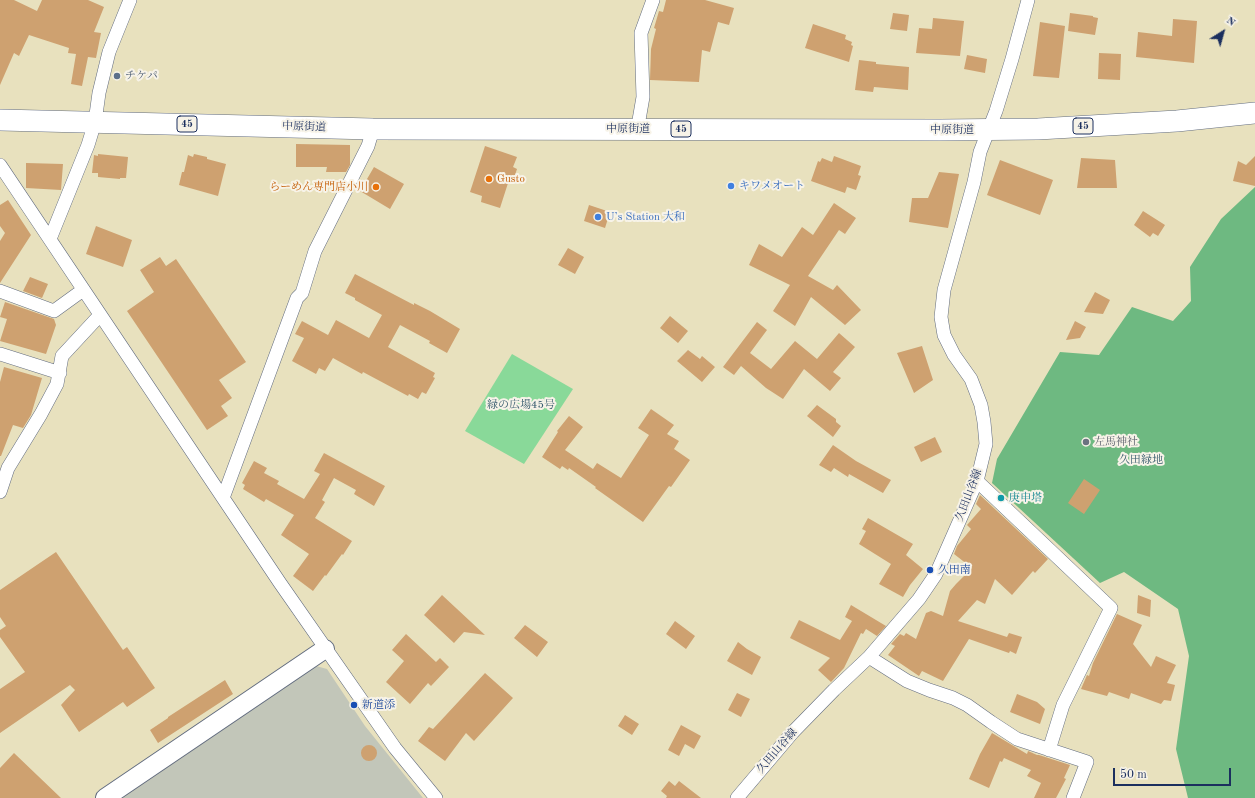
<!DOCTYPE html>
<meta charset="utf-8">
<style>
body{margin:0}
#map{position:relative;width:1255px;height:798px;overflow:hidden;background:#e8e1be;font-family:"Old Standard TT",serif}
canvas{display:block}
.north{position:absolute;left:1203px;top:12px;width:40px;height:40px;-webkit-text-stroke:3px #f7f3e8;paint-order:stroke;rotate:37deg;font-size:11px;font-weight:700;line-height:16px;text-align:center;color:#1b2f5e}
.north::after{content:'';display:block;margin:auto;width:14px;height:18px;background:#1b2f5e;clip-path:polygon(50% 0,100% 100%,50% 72%,0 100%)}
.scale{position:absolute;left:1113px;top:768px;width:118px;height:18px;box-sizing:border-box;border:2px solid #1b2f5e;border-top:0;padding-left:5px;font-size:12px;line-height:14px;white-space:nowrap;color:#1b2f5e;-webkit-text-stroke:3px #f7f3e8;paint-order:stroke}
</style>
<div id="map">
<canvas width="1255" height="798"></canvas>
<div class="north">N</div>
<div class="scale">50 m</div>
</div>
<script>
const c = document.querySelector('canvas').getContext('2d');
c.lineJoin = 'round';
function fill(path, color) { c.fillStyle = color; c.fill(path, 'evenodd'); }
const shape = rows => new Path2D(rows.map(r => 'M' + r).join(''));
function trace(path, color, width, dash) { c.strokeStyle = color; c.lineWidth = width; c.lineCap = dash ? 'butt' : 'round'; c.setLineDash(dash || []); c.stroke(path); }
function label(font, color, halo, rows, align = 'center') {
  c.font = font + ' "Old Standard TT","Noto Serif JP",serif'; c.lineWidth = 4; c.setLineDash([]); c.textBaseline = 'middle'; c.strokeStyle = halo; c.fillStyle = color; for (const [text, x, y, turn = 0] of rows) {
    c.save(); c.translate(x, y); c.rotate((+turn || 0) * Math.PI / 180); c.textAlign = isNaN(turn) ? turn : align; if (halo) c.strokeText(text, 0, 0); c.fillText(text, 0, 0); c.restore();
  }
}
fill(shape([
 [316,666,327,669,365,726,423,798,123,798]
]), '#c2c6b9');
fill(shape([
 [512,354,573,389,524,464,465,431]
]), '#89d999');
fill(shape([
 [1255,187,1255,798,1188,798,1176,749,1189,656,1178,609,1124,572,1100,583,992,483,997,459,1060,352,1099,355,1132,307,1173,321,1191,301,1190,267,1221,219]
]), '#6eb981');
fill(shape([
 [0,0,14,0,37,11,42,0,88,0,104,7,94,32,101,33,96,58,88,57,82,86,71,84,76,54,68,53,69,48,29,35,19,56,14,53,0,85],
 [666,0,705,0,734,8,729,25,718,22,710,52,702,50,699,82,650,80,651,49,656,29,654,28,659,11,663,12],
 [893,13,909,15,907,31,890,29],
 [1070,13,1093,16,1093,17,1098,18,1095,35,1068,31],
 [933,18,964,21,960,56,916,53,919,28,932,29],
 [1173,19,1197,21,1194,63,1136,57,1138,32,1172,36],
 [1040,22,1065,26,1059,78,1033,76],
 [813,24,846,35,845,39,852,42,851,45,853,46,849,62,805,48],
 [1099,53,1121,54,1120,80,1098,79],
 [967,55,987,59,985,73,964,69],
 [859,60,876,62,876,64,909,67,908,90,874,87,873,92,855,90],
 [296,144,350,145,350,165,346,172,326,172,327,167,296,167],
 [485,146,517,157,513,167,517,169,513,181,509,180,500,208,481,202,482,196,470,192],
 [98,154,128,157,126,178,120,178,120,179,98,177,98,173,92,173,94,155,98,156],
 [194,154,207,157,207,159,226,164,218,196,179,185,182,172,184,172,188,155,193,157],
 [834,156,861,166,858,175,861,176,856,190,847,187,845,193,811,181,818,161,820,162,822,158,832,162],
 [1255,156,1255,186,1233,181,1238,161,1246,165],
 [1081,158,1115,160,1117,188,1077,188],
 [1000,160,1053,180,1040,215,987,195],
 [26,163,63,164,61,190,26,188],
 [374,167,404,184,390,209,360,191],
 [939,172,959,174,948,228,909,222,912,198,928,198],
 [8,200,31,235,0,283,0,241,5,233,0,226,0,205],
 [834,203,856,218,845,234,839,230,808,276,833,290,837,285,861,310,845,325,811,297,795,326,773,311,790,285,749,265,759,244,782,257,802,227,813,235],
 [589,205,610,212,605,228,584,221],
 [1143,211,1165,225,1158,236,1153,233,1150,237,1134,225],
 [96,226,132,240,123,267,86,254],
 [568,248,584,257,575,274,558,265],
 [160,257,166,266,176,259,246,362,219,380,232,398,221,406,228,416,207,430,127,311,154,292,140,270],
 [355,274,414,305,414,303,430,311,460,329,447,353,429,343,430,341,400,325,388,347,435,373,433,377,435,378,426,394,422,392,418,399,409,394,408,396,363,372,362,374,333,358,325,371,319,368,316,374,292,361,304,338,295,334,302,321,328,335,336,320,369,338,382,315,355,300,355,298,345,293],
 [30,277,48,284,42,298,23,291],
 [1095,292,1110,300,1103,314,1084,312],
 [5,302,54,319,56,325,46,354,0,341,7,319,0,317],
 [670,316,688,331,678,343,660,328],
 [1075,321,1086,327,1080,338,1066,340],
 [757,322,767,330,750,353,771,369,795,341,817,359,839,333,855,347,833,372,841,378,830,391,804,369,783,399,766,388,741,366,734,375,723,367],
 [922,346,933,380,914,393,897,353],
 [688,350,700,359,702,356,715,367,702,382,677,361],
 [4,367,42,378,31,415,23,428,13,425,1,456,0,456,0,382],
 [817,405,836,419,836,422,841,426,833,437,807,416],
 [651,409,674,425,667,434,679,441,674,449,690,460,671,487,669,486,643,522,595,488,596,487,569,468,568,470,562,466,560,469,542,457,558,432,557,431,569,416,583,427,565,450,593,469,597,463,621,478,649,435,638,428],
 [935,437,942,452,921,462,914,447],
 [833,445,856,461,891,480,883,493,849,474,848,477,834,468,831,472,819,465],
 [324,453,385,486,374,506,354,494,356,490,334,478,322,500,325,502,315,518,352,541,343,555,342,554,326,576,325,575,313,591,293,576,309,554,281,535,294,515,266,499,264,502,243,489,245,485,242,483,254,461,267,468,264,473,279,481,277,484,304,499,320,474,314,471],
 [1084,479,1100,490,1084,514,1068,503],
 [980,495,1048,559,1035,573,1033,571,1012,595,995,579,985,604,977,600,958,621,1007,637,1009,633,1022,637,1016,654,1010,651,1009,653,969,639,943,681,922,671,919,676,888,655,895,646,891,644,900,634,904,636,906,633,916,639,926,613,931,611,943,616,950,591,956,584,972,568,954,554,957,546,971,529,967,525,981,509,976,504],
 [868,518,913,544,906,555,923,569,910,585,903,597,879,584,891,564,859,544,866,531,862,529],
 [56,552,123,650,127,647,155,688,127,707,123,702,79,732,61,705,75,690,70,685,0,733,0,689,25,672,0,637,0,630,6,626,0,617,0,590],
 [442,595,485,635,464,632,454,643,424,615],
 [1138,595,1151,600,1150,617,1137,613],
 [851,605,886,626,877,636,866,629,863,634,861,633,844,668,831,682,818,670,830,658,790,638,799,620,840,640,852,621,845,617],
 [1117,614,1142,625,1133,644,1151,667,1156,656,1176,665,1167,683,1175,685,1171,701,1164,700,1161,704,1131,693,1129,699,1109,692,1107,696,1081,689,1087,675,1089,676,1093,663],
 [675,621,695,636,686,649,666,634],
 [525,625,548,642,537,657,514,638],
 [406,634,436,662,440,658,449,667,431,686,428,683,410,704,386,682,404,661,392,650],
 [738,642,747,649,761,657,752,675,727,661],
 [485,673,513,698,474,741,466,733,445,761,418,741,429,727,433,729],
 [225,680,233,694,158,743,150,730,168,718,168,717],
 [737,693,750,699,741,717,728,710],
 [1017,694,1037,702,1045,709,1040,724,1010,712],
 [625,715,639,724,632,735,618,726],
 [681,725,701,736,694,749,685,744,679,756,668,750],
 [992,733,1027,754,1028,751,1037,755,1039,755,1070,765,1064,778,1066,779,1056,798,1034,798,1041,783,1027,776,1031,770,1004,758,1002,762,1000,761,989,788,969,779,980,754],
 '361 753a8 8 0 1 1 16 0a8 8 0 1 1-16 0Z',
 [14,753,61,798,0,798,0,768],
 [669,781,675,786,679,781,701,798,666,798,667,796,661,791]
]), '#cea170');
const street = shape([
 [639,129,639,120,643,97,641,33,653,0],
 [0,165,280,583,395,748,436,798],
 [50,239,88,145,95,122,99,93,109,52,130,0],
 [0,291,54,311,83,290],
 [0,354,60,373],
 [977,481,1111,608,1063,705,1049,750],
 [0,492,8,468,41,414,57,384,62,356,100,315],
 [223,498,297,298,302,293,315,251,368,146,373,129],
 [869,657,907,681,929,690,953,698,967,705,991,722,1017,739,1087,762,1073,798],
 [737,798,793,732,834,690,869,657,919,599,936,574,977,481,986,444,984,422,981,405,971,379,954,355,944,335,941,317,944,290,974,182,980,152,996,111,1012,59,1028,0]
]);
const secondary = shape([
 [105,798,325,649]
]);
const primary = shape([
 [0,120,373,129,940,130,1038,129,1177,121,1255,113]
]);
trace(street, '#636d80', 14);
trace(secondary, '#636d80', 20);
trace(primary, '#636d80', 22);
trace(street, '#fff', 13);
trace(secondary, '#fff', 18);
trace(primary, '#fff', 21);
for (const [x, y, r, color] of [
 [117,76,4,"#5c6f8a"],
 [489,179,4,"#e8710a"],
 [731,186,4,"#3f7fe0"],
 [376,187,4,"#e8710a"],
 [598,217,4,"#3f7fe0"],
 [1086,442,4,"#6b7280"],
 [1001,498,4,"#0f9aa8"],
 [930,570,4,"#1a4fb4"],
 [354,705,4,"#1a4fb4"]
]) { const dot = new Path2D(); dot.arc(x, y, r, 0, 2 * Math.PI); c.fillStyle = color; c.fill(dot); trace(dot, '#f7f3e8', 1.5); }
for (const [x, y, w] of [
 [187,124,20],
 [1083,126,20],
 [681,129,20]
]) { const box = new Path2D(); box.roundRect(x - w / 2, y - 8, w, 16, 3); c.fillStyle = '#f7f3e8'; c.fill(box); trace(box, '#1b2f5e', 1); }
label('bold 10px', '#1b2f5e', null, [
 ["45",187,124],
 ["45",1083,126],
 ["45",681,129]
]);
label('11px', '#4e5e75', '#f7f3e8', [
 ["チケパ",125,76]
], 'left');
label('11px', '#1b2f5e', '#f7f3e8', [
 ["中原街道",304,127,2],
 ["中原街道",628,129],
 ["中原街道",952,130],
 ["久田山谷線",969,495,-69],
 ["久田山谷線",777,751,-49]
]);
label('11px', '#c56008', '#f7f3e8', [
 ["Gusto",497,179],
 ["らーめん専門店小川",368,187,"right"]
], 'left');
label('11px', '#366cbe', '#f7f3e8', [
 ["キワメオート",739,186],
 ["U’s Station 大和",606,217]
], 'left');
label('11px', '#365a6d', '#f7f3e8', [
 ["緑の広場45号",521,405],
 ["久田緑地",1141,460]
]);
label('11px', '#5b616d', '#f7f3e8', [
 ["左馬神社",1094,442]
], 'left');
label('11px', '#0d838f', '#f7f3e8', [
 ["庚申塔",1009,498]
], 'left');
label('11px', '#164399', '#f7f3e8', [
 ["久田南",938,570],
 ["新道添",362,705]
], 'left');
</script>
